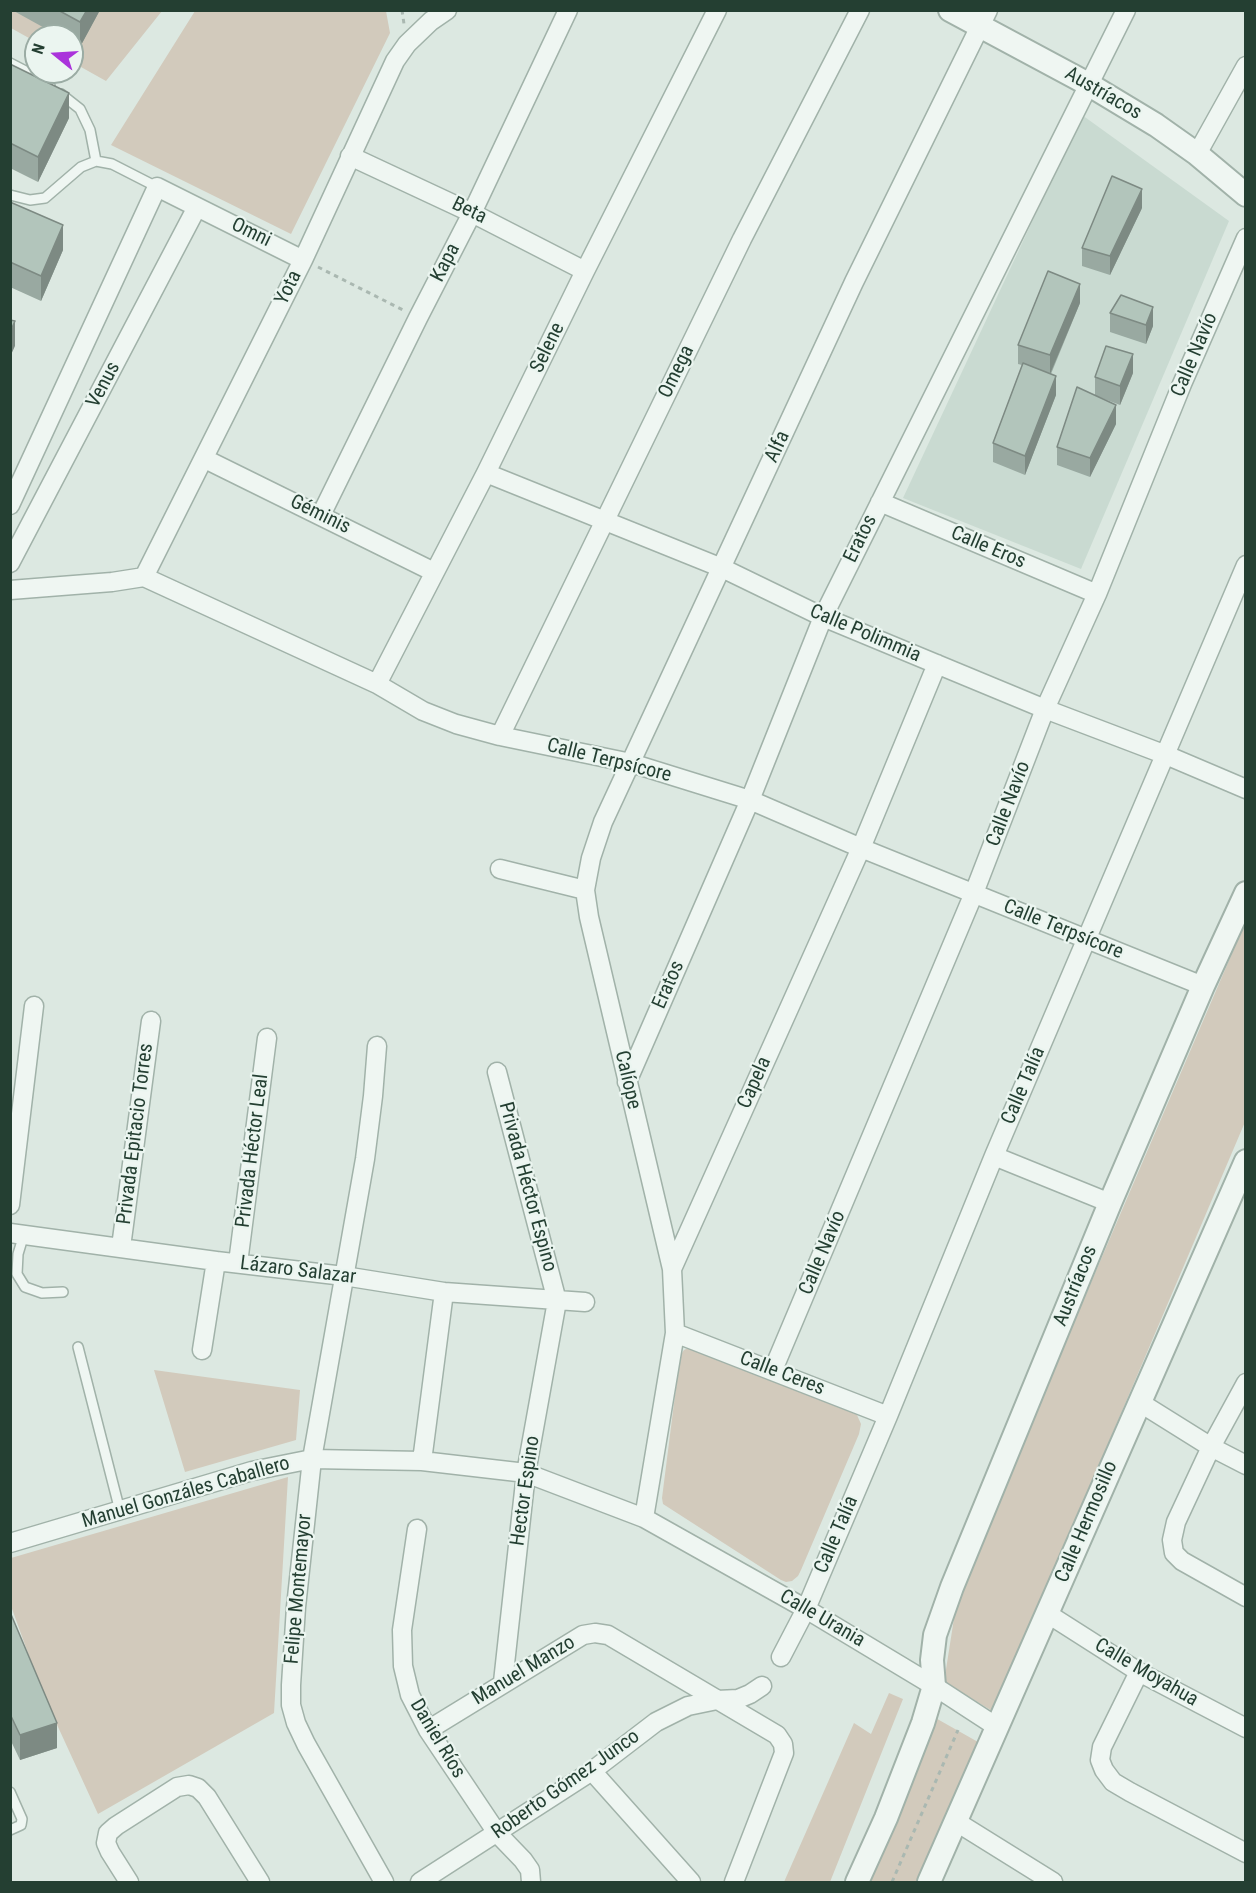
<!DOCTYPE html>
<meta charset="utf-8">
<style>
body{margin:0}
#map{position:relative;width:1256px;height:1893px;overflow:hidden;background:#dce8e1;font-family:"Roboto Condensed",sans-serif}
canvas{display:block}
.frame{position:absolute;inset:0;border:12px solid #243f32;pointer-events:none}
.north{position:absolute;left:24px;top:24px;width:60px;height:60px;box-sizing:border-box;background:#ebf5f0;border:2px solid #9baca4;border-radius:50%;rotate:288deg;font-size:16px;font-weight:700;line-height:24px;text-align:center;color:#243f32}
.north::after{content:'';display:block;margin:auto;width:21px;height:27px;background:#aa33db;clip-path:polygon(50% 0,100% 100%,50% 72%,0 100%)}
</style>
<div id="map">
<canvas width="1256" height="1893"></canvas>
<div class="frame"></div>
<div class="north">N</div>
</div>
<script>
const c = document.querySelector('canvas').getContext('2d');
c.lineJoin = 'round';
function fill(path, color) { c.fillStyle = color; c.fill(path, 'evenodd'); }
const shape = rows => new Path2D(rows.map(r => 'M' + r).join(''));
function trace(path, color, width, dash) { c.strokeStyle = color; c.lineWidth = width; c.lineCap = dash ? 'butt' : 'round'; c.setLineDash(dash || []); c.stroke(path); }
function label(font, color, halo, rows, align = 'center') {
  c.font = font + ' "Roboto Condensed",sans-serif'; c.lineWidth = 4.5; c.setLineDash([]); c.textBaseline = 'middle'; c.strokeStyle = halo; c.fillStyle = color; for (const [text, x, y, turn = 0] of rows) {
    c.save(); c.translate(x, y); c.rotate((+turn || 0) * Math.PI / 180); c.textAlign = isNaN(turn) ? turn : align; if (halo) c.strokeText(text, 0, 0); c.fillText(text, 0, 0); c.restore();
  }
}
fill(shape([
 [1082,115,1229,221,1081,569,903,498]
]), '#c9dad1');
fill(shape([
 [10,11,162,11,106,81,72,62,72,36,36,36,36,42,11,28],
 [195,11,386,11,390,33,291,234,111,145],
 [1245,923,1245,1122,994,1712,944,1682,958,1593],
 [692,1346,850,1411,857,1415,861,1424,859,1434,801,1570,798,1576,792,1581,786,1582,781,1580,663,1504,662,1498,680,1356,684,1350],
 [154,1370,300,1390,296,1440,185,1472],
 [288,1477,274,1713,98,1814,42,1692,11,1606,11,1558],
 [889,1693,903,1699,830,1882,784,1882,854,1723,871,1734],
 [932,1716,978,1742,920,1882,866,1882]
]), '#d2cabc');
const service = shape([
 [10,63,39,78,50,86],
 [61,94,80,109,90,130,96,161],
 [10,195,30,200,45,198,81,167,96,161,112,164,157,187],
 [24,1234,18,1254,17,1274,25,1287,42,1293,63,1292],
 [78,1347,120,1511],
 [10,1792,22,1819,21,1825,10,1830]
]);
const minor = shape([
 [1197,154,1246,66],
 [350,156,472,213,585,271],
 [205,459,434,572],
 [486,473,722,568,823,617,1045,709,1166,755,1246,789],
 [880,502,1097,594],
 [10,505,157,187,303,260],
 [321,515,418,318,472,213,568,10],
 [10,563,197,207],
 [144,577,303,260,395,61,407,44,431,21,447,10],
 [10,590,112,582,144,577,377,684,423,711,456,724,500,736,631,763,750,800,861,848,1203,986],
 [377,684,486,473,585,271,717,10],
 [500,736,742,239,860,10],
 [500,869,585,890],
 [377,1046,373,1096,365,1159,312,1459,296,1607,291,1685,291,1705,296,1723,306,1744,384,1882],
 [497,1072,557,1301,526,1473,503,1682],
 [627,1082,750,800,823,617,1126,10],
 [994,1156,1110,1203],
 [10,1205,34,1006],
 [10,1233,216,1261,344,1276,444,1292,585,1302],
 [121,1247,151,1021],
 [238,1263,267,1038],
 [672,1269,589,917,585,890,591,858,603,822,854,282,988,10],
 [675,1333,888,1416],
 [202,1350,216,1261],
 [773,1370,974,893,1045,709,1097,594,1182,384,1246,238],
 [1246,1383,1211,1447,1176,1522,1172,1540,1174,1553,1182,1561,1246,1597],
 [1139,1402,1211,1447,1246,1465],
 [422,1461,444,1292],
 [644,1518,675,1333,672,1269,861,848,937,664],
 [417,1529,402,1630,403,1666,410,1695,428,1730,497,1833,523,1860,530,1870,531,1882],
 [10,1543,252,1471,312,1459,422,1461,526,1473,644,1518,806,1609,934,1686,997,1727],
 [1048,1614,1139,1672,1246,1728],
 [781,1657,806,1609,888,1416,994,1156,1246,565],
 [1139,1672,1102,1747,1100,1760,1104,1770,1113,1782,1130,1792,1246,1853],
 [428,1730,583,1635,595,1633,608,1635,777,1735,783,1744,784,1753,734,1882],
 [592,1771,691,1882],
 [955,1821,1053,1882],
 [129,1882,110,1852,106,1843,108,1833,116,1826,177,1787,189,1785,198,1788,207,1797,260,1882],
 [420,1882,592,1771,656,1722,688,1706,717,1700,738,1699,750,1694,762,1686]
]);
const tertiary = shape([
 [950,10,1088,84,1156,125,1197,154,1246,195],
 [857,1882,886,1818,923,1723,934,1686,932,1660,935,1635,952,1587,1110,1203,1203,986,1246,893],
 [929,1882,1246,1161]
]);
trace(service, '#a1b2a9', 12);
trace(minor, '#a1b2a9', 21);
trace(tertiary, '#a1b2a9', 26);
trace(shape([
 [402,10,404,24],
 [318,267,403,310],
 [892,1882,958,1730]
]), '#aab8b1', 3, [4.5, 4.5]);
trace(service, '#eff6f2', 9);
trace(minor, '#eff6f2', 18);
trace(tertiary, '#eff6f2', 22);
fill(shape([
 [12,10,100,10,80,47,72,43,72,36,59,36],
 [10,64,69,118,38,182,10,168],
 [10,202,63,250,41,301,10,287],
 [1142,208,1110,275,1082,266,1082,248],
 [1080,303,1051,374,1056,395,1025,475,993,462,993,443,1022,365,1018,364,1018,345],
 [1110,313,1153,326,1146,344,1110,332],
 [1133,373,1120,405,1099,397,1116,424,1090,477,1057,465,1057,447,1095,395,1095,377],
 [10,1612,57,1748,20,1760,10,1739]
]), '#99a9a1');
fill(shape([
 [87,10,100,10,80,47,80,22],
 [69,93,69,118,38,182,38,157],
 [1142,189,1142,208,1110,275,1110,256],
 [63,225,63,250,41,301,41,276],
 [1080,284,1080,303,1050,374,1050,355],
 [1153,307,1153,326,1146,344,1146,325],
 [15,321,15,346,10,357,10,332],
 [1133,354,1133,373,1120,405,1120,386],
 [1056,376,1056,395,1025,475,1025,456],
 [1116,405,1116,424,1090,477,1090,458],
 [57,1723,57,1748,20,1760,20,1735]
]), '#7d8a83');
const building = shape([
 [58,10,87,10,80,22,58,10],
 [10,64,69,93,38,157,10,143,10,64],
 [1112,176,1142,189,1110,256,1082,248,1112,176],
 [10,202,63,225,41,276,10,262,10,202],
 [1048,271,1080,284,1050,355,1018,345,1048,271],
 [1121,295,1153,307,1146,325,1110,313,1121,295],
 [10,320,15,321,10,332,10,320],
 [1106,346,1133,354,1120,386,1095,377,1106,346],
 [1023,363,1056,376,1025,456,993,443,1023,363],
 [1077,387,1116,405,1090,458,1057,447,1077,387],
 [10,1612,57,1723,20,1735,10,1714,10,1612]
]);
fill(building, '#b2c5bb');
trace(building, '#7d8a83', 1.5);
label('20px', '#243f32', '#ebf5f0', [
 ["Austríacos",1103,94,30],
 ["Beta",469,211,26],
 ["Omni",251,233,26],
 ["Kapa",446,263,-63],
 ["Yota",289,288,-64],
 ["Selene",548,348,-64],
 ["Calle Navío",1195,355,-67],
 ["Omega",677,372,-64],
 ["Venus",104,385,-62],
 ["Alfa",778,447,-65],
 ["Géminis",320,515,26],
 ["Eratos",861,539,-64],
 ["Calle Eros",988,548,23],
 ["Calle Polimmia",865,634,23],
 ["Calle Terpsícore",609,761,14],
 ["Calle Navío",1009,804,-69],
 ["Calle Terpsícore",1063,930,22],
 ["Eratos",669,985,-66],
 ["Calíope",627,1080,77],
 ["Capela",755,1083,-66],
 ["Calle Talía",1024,1086,-67],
 ["Privada Epitacio Torres",136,1134,-83],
 ["Privada Héctor Leal",253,1151,-83],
 ["Privada Héctor Espino",527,1187,75],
 ["Calle Navío",823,1253,-67],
 ["Lázaro Salazar",298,1271,7],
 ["Austríacos",1076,1286,-68],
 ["Calle Ceres",782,1374,21],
 ["Hector Espino",526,1491,-82],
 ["Manuel Gonzáles Caballero",186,1493,-16],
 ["Calle Hermosillo",1087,1522,-67],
 ["Calle Talía",837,1535,-67],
 ["Felipe Montemayor",299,1589,-85],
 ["Calle Urania",822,1619,30],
 ["Manuel Manzo",524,1671,-31],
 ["Calle Moyahua",1146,1673,30],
 ["Daniel Ríos",437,1739,59],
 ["Roberto Gómez Junco",566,1785,-35]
]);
</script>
